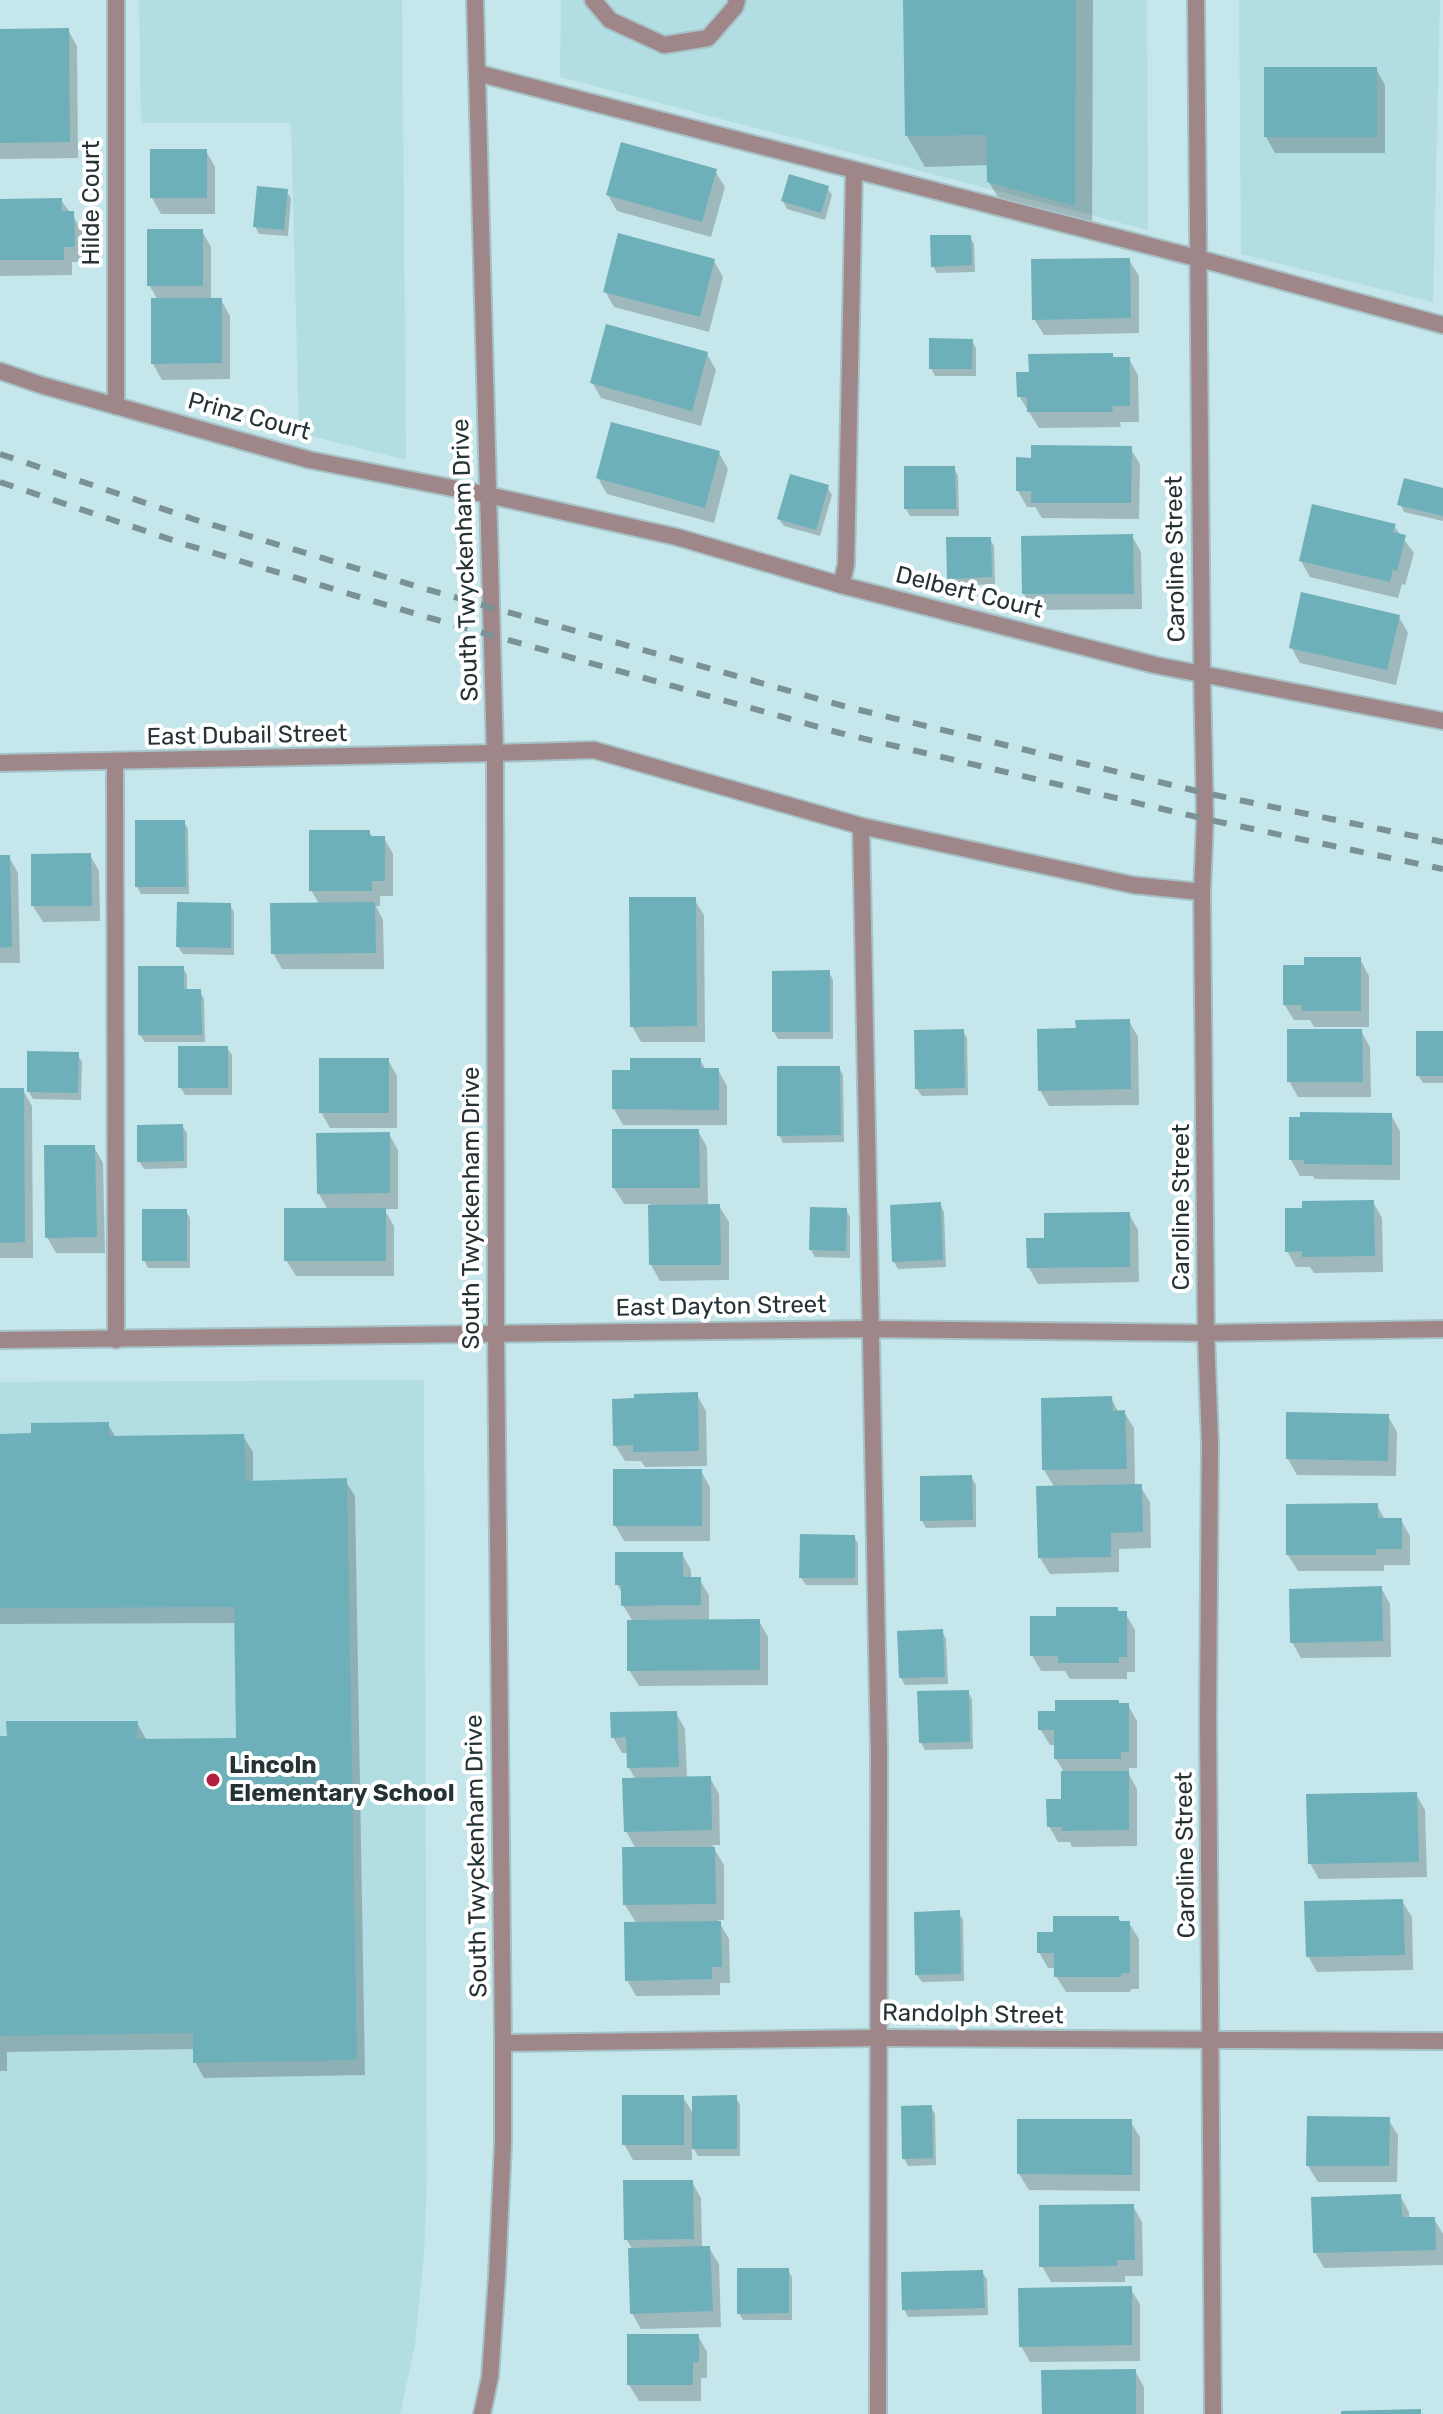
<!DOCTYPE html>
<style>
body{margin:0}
canvas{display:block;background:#c5e6eb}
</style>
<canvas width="1443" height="2414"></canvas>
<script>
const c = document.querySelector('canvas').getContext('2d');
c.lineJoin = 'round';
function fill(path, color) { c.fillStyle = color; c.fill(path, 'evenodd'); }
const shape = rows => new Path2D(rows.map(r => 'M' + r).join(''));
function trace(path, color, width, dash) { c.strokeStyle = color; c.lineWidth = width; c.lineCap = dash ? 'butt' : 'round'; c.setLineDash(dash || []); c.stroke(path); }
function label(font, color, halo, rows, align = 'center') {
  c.font = font + ' Rubik,sans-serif'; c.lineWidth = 8; c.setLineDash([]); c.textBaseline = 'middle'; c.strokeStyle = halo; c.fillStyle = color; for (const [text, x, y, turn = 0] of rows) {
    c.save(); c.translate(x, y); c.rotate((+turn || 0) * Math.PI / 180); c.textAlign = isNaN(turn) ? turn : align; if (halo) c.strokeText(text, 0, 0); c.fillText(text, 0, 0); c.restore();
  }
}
fill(shape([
 [139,0,402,0,406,460,299,433,291,123,141,123],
 [561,0,1147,0,1148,230,560,77],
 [1239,0,1440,0,1433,302,1241,254],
 [424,1380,427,2177,424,2255,415,2345,400,2414,0,2414,0,1382]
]), '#b2dde2');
fill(shape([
 [905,0,1093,0,1092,236,1007,213,989,182,988,165,925,167,907,136],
 [68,30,77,46,78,158,0,159,0,31],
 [1376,69,1385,85,1385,153,1275,153,1266,137],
 [206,151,215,167,215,214,161,214,152,198],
 [715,171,725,187,711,237,617,211,608,195],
 [827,188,832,195,825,220,787,209,783,201],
 [286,191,291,198,288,236,259,234,255,226],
 [61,200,82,229,83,262,72,262,72,275,0,276,0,201],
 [202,231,211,247,211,300,221,300,230,316,230,379,162,380,153,364,158,300,149,285],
 [970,237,974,244,975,272,937,273,933,266],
 [1129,260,1139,276,1139,333,1044,335,1034,319],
 [714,261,723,277,709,332,614,307,605,291],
 [972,341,976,348,976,376,935,376,931,368],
 [707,354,716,370,701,426,601,398,592,382],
 [1114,359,1129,359,1138,375,1139,422,1120,422,1121,427,1039,428,1019,396,1031,374],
 [1130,448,1140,464,1139,519,1042,518,1035,507,1027,507,1018,491],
 [719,453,728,469,714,523,607,494,598,478],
 [954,468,958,476,959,516,910,516,906,509],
 [827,487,832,495,820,536,784,526,779,519],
 [1443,490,1443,521,1404,512,1400,504],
 [1394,526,1414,553,1405,585,1402,584,1398,598,1310,577,1301,561],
 [1132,536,1141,552,1142,609,1033,610,1024,594],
 [990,539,994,546,995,584,953,586,949,578],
 [1399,617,1408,633,1396,685,1300,663,1291,647],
 [184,822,188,829,189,894,141,894,137,887],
 [369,832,373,838,384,838,393,854,393,896,380,896,380,906,376,906,383,920,384,969,282,969,273,953,319,904,311,890],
 [90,855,99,871,100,921,43,922,33,906],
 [0,857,9,857,18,873,20,963,0,963],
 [694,899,704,915,705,1042,641,1042,632,1026],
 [230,905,234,912,234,955,183,954,178,947],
 [1360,959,1369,976,1369,1027,1314,1027,1310,1020,1294,1020,1284,1004,1306,967],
 [183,968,187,975,187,991,200,991,204,999,205,1042,145,1042,140,1035],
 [829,972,833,980,833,1039,778,1039,774,1032],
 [1129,1021,1138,1037,1139,1105,1049,1106,1040,1090,1078,1030],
 [963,1031,967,1038,968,1095,922,1096,917,1089],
 [1361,1031,1370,1047,1371,1097,1298,1097,1289,1081],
 [1443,1033,1443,1083,1423,1083,1418,1075],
 [227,1048,232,1055,232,1095,185,1095,180,1087],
 [77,1054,82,1062,81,1100,33,1099,29,1092],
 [388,1060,397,1076,397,1128,330,1128,321,1112],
 [700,1060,706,1070,718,1070,727,1086,727,1125,623,1125,614,1109,632,1072],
 [839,1068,843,1075,844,1142,783,1143,779,1135],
 [0,1090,23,1090,32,1106,33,1258,0,1258],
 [1391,1115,1400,1131,1400,1180,1315,1179,1313,1176,1300,1176,1291,1160],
 [182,1126,187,1133,187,1168,144,1169,139,1161],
 [698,1131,707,1147,708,1206,719,1206,729,1222,729,1280,660,1281,651,1265,650,1204,624,1204,614,1188],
 [389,1134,398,1150,398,1209,384,1209,394,1226,394,1276,296,1276,286,1260,328,1210,319,1194],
 [94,1147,103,1163,105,1253,56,1253,47,1237],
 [1373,1202,1382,1218,1383,1272,1314,1273,1310,1267,1296,1267,1287,1251,1304,1210],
 [940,1204,944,1212,946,1267,898,1269,894,1262],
 [846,1210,850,1217,850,1258,815,1257,811,1250],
 [186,1211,190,1218,190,1268,148,1268,144,1260],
 [1129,1214,1138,1230,1139,1282,1038,1284,1029,1268,1046,1240],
 [697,1395,706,1411,707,1466,645,1467,641,1461,625,1461,615,1445],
 [1111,1398,1119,1413,1124,1412,1134,1428,1135,1486,1140,1486,1150,1502,1151,1548,1119,1549,1119,1572,1050,1574,1040,1558,1055,1488,1044,1470],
 [1388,1416,1397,1432,1396,1476,1297,1475,1288,1459],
 [108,1424,116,1438,243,1436,253,1452,253,1482,345,1480,355,1496,365,2075,204,2078,195,2062,195,2049,7,2052,7,2071,0,2071,0,1738,137,1723,146,1739,238,1740,236,1623,0,1624,0,1436,33,1435],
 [701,1471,710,1487,710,1541,624,1541,615,1525],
 [971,1477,976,1485,976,1527,926,1528,922,1521],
 [1377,1505,1385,1520,1401,1520,1410,1536,1410,1565,1384,1565,1384,1571,1298,1571,1288,1555],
 [854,1536,858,1544,858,1585,806,1585,801,1578],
 [682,1554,691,1570,691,1579,699,1579,709,1595,709,1621,759,1621,768,1637,768,1685,639,1686,629,1670,633,1622,623,1605,623,1595,617,1584],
 [1381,1588,1390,1604,1391,1657,1301,1658,1292,1642],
 [1117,1609,1120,1613,1125,1613,1135,1630,1135,1672,1127,1672,1127,1679,1070,1679,1065,1671,1041,1671,1032,1655,1058,1618],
 [942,1631,946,1639,948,1684,905,1685,901,1678],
 [968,1692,972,1699,973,1749,925,1750,921,1743],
 [1118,1702,1120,1705,1128,1705,1137,1721,1137,1768,1129,1768,1129,1774,1137,1789,1137,1846,1072,1847,1070,1842,1058,1842,1049,1826,1063,1801,1063,1770,1056,1759,1056,1745,1050,1745,1040,1729,1057,1713],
 [676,1713,685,1729,687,1778,710,1778,719,1794,720,1845,712,1845,724,1865,724,1920,718,1920,729,1939,730,1983,720,1983,720,1995,636,1996,627,1980,637,1924,625,1905,636,1849,626,1831,636,1780,629,1768,628,1753,622,1753,613,1737],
 [1416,1794,1425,1810,1427,1877,1319,1879,1310,1863],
 [1402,1901,1412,1917,1413,1970,1317,1972,1308,1956],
 [958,1912,963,1920,964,1981,922,1982,917,1975],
 [1118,1918,1122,1923,1129,1923,1139,1939,1139,1989,1131,1989,1130,1992,1066,1992,1056,1976,1056,1968,1048,1968,1039,1952,1055,1934],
 [683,2097,694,2115,736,2097,740,2105,740,2156,698,2156,692,2146,692,2160,633,2160,624,2144],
 [931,2107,935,2114,936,2165,908,2166,904,2158],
 [1388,2119,1398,2135,1397,2182,1318,2182,1308,2166],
 [1130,2121,1140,2137,1140,2191,1029,2190,1019,2174],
 [692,2182,701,2198,702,2248,709,2248,719,2264,721,2327,641,2329,632,2313,633,2250,626,2239],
 [1400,2196,1409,2212,1409,2219,1434,2219,1443,2234,1443,2265,1324,2268,1315,2252],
 [1133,2206,1142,2222,1143,2276,1125,2276,1125,2282,1051,2282,1042,2266],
 [788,2270,792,2277,792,2320,743,2320,739,2313],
 [982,2272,987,2279,988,2315,908,2317,904,2309],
 [1130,2288,1140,2304,1140,2361,1030,2362,1021,2346],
 [698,2336,707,2352,707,2378,701,2378,701,2401,639,2401,629,2385],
 [1135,2371,1144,2387,1144,2414,1044,2414]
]), '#0003');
fill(shape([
 [903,0,1076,0,1075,206,987,182,986,135,905,136],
 [69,28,70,142,0,143,0,29],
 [1264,67,1377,67,1377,137,1264,137],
 [621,142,717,169,702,222,606,195],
 [150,149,207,149,207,198,150,198],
 [789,174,829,186,821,213,781,201],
 [257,186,288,189,284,230,253,227],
 [62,198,62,211,74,211,75,247,64,247,64,260,0,260,0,199],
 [147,229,203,229,203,286,147,286],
 [618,233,715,259,700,317,603,292],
 [930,235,971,235,972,265,931,267],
 [1130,258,1131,318,1032,320,1031,259],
 [151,298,222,298,222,363,151,364],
 [606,324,708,352,692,411,590,383],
 [929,338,973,339,972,369,929,369],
 [1113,353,1113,357,1130,357,1130,406,1112,406,1113,412,1027,412,1027,397,1017,397,1016,372,1029,372,1028,354],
 [611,422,720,451,705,508,596,478],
 [1031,445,1132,446,1131,503,1031,503,1031,491,1016,491,1016,457,1031,458],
 [904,466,955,466,956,509,904,509],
 [790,474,829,485,816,530,777,519],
 [1404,478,1443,488,1443,516,1397,505],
 [1312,504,1396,524,1393,532,1406,535,1397,571,1393,569,1390,582,1299,561],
 [1133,534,1134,594,1022,594,1021,536],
 [946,537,991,537,992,577,947,579],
 [1301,592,1400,615,1387,670,1289,648],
 [135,820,185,820,186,887,135,887],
 [309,830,370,830,370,836,385,836,385,881,372,881,372,891,309,891],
 [91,853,92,906,31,906,31,854],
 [0,855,10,855,12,947,0,948],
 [629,897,696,897,697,1026,630,1027],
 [177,902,231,903,231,948,176,947],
 [375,902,376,953,271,954,270,903],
 [1304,957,1361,957,1361,1011,1302,1011,1302,1005,1283,1005,1283,965,1304,965],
 [138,966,184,966,184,989,201,989,202,1035,138,1035],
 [830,970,830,1032,772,1032,772,971],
 [1130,1019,1131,1089,1038,1091,1037,1029,1076,1028,1075,1020],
 [964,1029,965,1088,915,1089,914,1030],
 [1287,1029,1362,1029,1363,1082,1287,1082],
 [1416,1031,1443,1031,1443,1076,1416,1076],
 [178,1046,228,1046,228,1088,178,1088],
 [27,1051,79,1052,78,1093,27,1092],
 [319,1058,389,1058,389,1113,319,1113],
 [630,1058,701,1058,701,1068,719,1068,719,1110,612,1109,612,1070,630,1070],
 [777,1066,840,1066,841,1135,777,1136],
 [0,1088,24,1088,25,1242,0,1243],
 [1300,1112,1392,1113,1392,1165,1304,1164,1304,1160,1289,1160,1289,1117,1300,1117],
 [183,1124,184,1161,137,1162,137,1125],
 [612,1129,699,1129,700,1188,612,1188],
 [390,1132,390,1193,317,1194,316,1133],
 [44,1145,95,1145,97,1237,45,1238],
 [1374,1200,1375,1256,1302,1257,1302,1251,1285,1252,1285,1208,1302,1208,1302,1201],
 [941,1202,943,1260,892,1262,890,1205],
 [720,1204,721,1265,649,1265,648,1205],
 [810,1207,847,1208,846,1251,809,1250],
 [284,1208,386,1208,386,1261,284,1261],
 [142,1209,187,1209,187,1261,142,1261],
 [1130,1212,1130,1267,1027,1268,1026,1238,1044,1238,1044,1213],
 [698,1392,699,1451,633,1452,633,1445,613,1446,612,1399,634,1398,634,1394],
 [1112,1396,1113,1411,1125,1410,1127,1469,1042,1470,1041,1398],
 [1286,1412,1389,1414,1388,1461,1286,1459],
 [109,1422,109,1436,244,1434,246,1481,347,1478,357,2060,193,2063,193,2033,0,2036,0,1736,7,1736,6,1721,138,1721,137,1739,236,1738,234,1607,0,1608,0,1434,31,1433,31,1423],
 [613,1469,702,1469,702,1526,613,1526],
 [972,1475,973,1520,920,1521,920,1476],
 [1142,1484,1143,1532,1111,1533,1111,1557,1038,1558,1036,1486],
 [1378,1503,1378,1518,1402,1518,1402,1549,1376,1549,1376,1555,1286,1555,1286,1504],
 [800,1534,855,1535,855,1578,799,1578],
 [615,1552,683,1552,683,1577,701,1577,701,1605,621,1606,621,1585,615,1585],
 [1382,1586,1383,1641,1290,1643,1289,1589],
 [1056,1607,1118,1607,1118,1611,1127,1611,1127,1657,1119,1657,1119,1663,1058,1663,1058,1656,1030,1656,1030,1616,1056,1616],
 [760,1619,760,1670,627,1671,627,1620],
 [943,1629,945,1677,899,1678,897,1631],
 [969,1690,970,1742,919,1743,917,1691],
 [1055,1700,1119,1700,1119,1703,1129,1703,1129,1752,1121,1752,1121,1759,1054,1759,1054,1730,1038,1730,1038,1711,1055,1711],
 [677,1711,679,1767,627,1768,626,1737,611,1738,610,1712],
 [1061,1771,1129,1771,1129,1830,1061,1831,1063,1827,1047,1827,1046,1799,1061,1799],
 [711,1776,712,1830,624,1832,622,1778],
 [1417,1792,1419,1862,1308,1864,1306,1794],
 [622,1847,715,1847,716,1904,623,1905],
 [1403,1899,1405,1955,1306,1957,1304,1901],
 [960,1910,961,1974,915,1975,914,1912],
 [1053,1916,1119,1916,1119,1921,1130,1921,1130,1973,1122,1973,1121,1977,1054,1977,1054,1953,1037,1953,1037,1932,1053,1932],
 [721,1921,722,1967,712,1967,712,1979,625,1981,624,1922],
 [622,2095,684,2095,684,2145,622,2145],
 [737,2095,737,2149,692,2149,692,2096],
 [932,2105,933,2158,902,2159,901,2106],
 [1307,2116,1390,2117,1389,2166,1306,2166],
 [1017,2119,1132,2119,1132,2175,1017,2174],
 [623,2180,693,2180,694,2239,624,2240],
 [1401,2194,1402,2217,1435,2217,1436,2250,1313,2253,1311,2197],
 [1134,2204,1135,2260,1117,2260,1117,2266,1039,2267,1039,2205],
 [710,2246,713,2311,630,2314,628,2248],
 [737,2268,789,2268,789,2313,737,2314],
 [983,2270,985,2308,902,2310,901,2272],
 [1132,2286,1132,2345,1019,2347,1018,2288],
 [627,2334,699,2334,699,2362,693,2362,693,2385,627,2385],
 [1136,2369,1136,2414,1042,2414,1041,2370],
 [1421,2409,1421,2414,1341,2414,1341,2411]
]), '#6eb0b9');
const service = shape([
 [593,0,610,20,664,45,708,38,735,7,737,0],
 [477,73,1197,258,1443,325],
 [0,371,41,385,310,460,488,495],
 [841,585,846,565,854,170],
 [495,753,594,750,861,826,1133,885,1202,892],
 [115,762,116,1340],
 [861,826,879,1751,878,2414]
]);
const minor = shape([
 [116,0,116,406],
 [1196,0,1202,673,1205,819,1202,892,1206,1333,1210,1444,1208,1717,1213,2414],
 [488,495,677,537,841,585,1155,665,1443,721],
 [0,763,495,753],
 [0,1340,870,1329,1206,1333,1443,1329],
 [503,2043,877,2038,1443,2041]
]);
const tertiary = shape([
 [475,0,495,753,496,1336,503,2043,503,2143,497,2276,490,2377,482,2414]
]);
trace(service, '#a5c2c7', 20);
trace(minor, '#a5c2c7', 20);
trace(tertiary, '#a5c2c7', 20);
trace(service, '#9f8688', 16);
trace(minor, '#9f8688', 16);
trace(tertiary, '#9f8688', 16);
trace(shape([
 [0,454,196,520,422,588,847,707,1205,793,1443,842],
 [0,482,187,545,423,616,840,733,1205,819,1443,869]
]), '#7a9295', 6, [14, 14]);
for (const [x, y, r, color] of [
 [213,1780,8,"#b22042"]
]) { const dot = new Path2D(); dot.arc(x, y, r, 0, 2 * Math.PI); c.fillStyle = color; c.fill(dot); trace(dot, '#fff', 3); }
label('24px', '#263335', '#fff', [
 ["Hilde Court",92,203,-90],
 ["Prinz Court",249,417,15],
 ["Caroline Street",1176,559,-91],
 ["South Twyckenham Drive",466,560,-92],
 ["Delbert Court",969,593,14],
 ["East Dubail Street",247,736,-1],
 ["Caroline Street",1182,1207,-90],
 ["South Twyckenham Drive",472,1208,-90],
 ["East Dayton Street",721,1307,-1],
 ["Caroline Street",1186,1855,-91],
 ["South Twyckenham Drive",477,1856,-91],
 ["Randolph Street",973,2015,1]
]);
label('bold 24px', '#263335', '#fff', [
 ["Lincoln",229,1766],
 ["Elementary School",229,1794]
], 'left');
</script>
